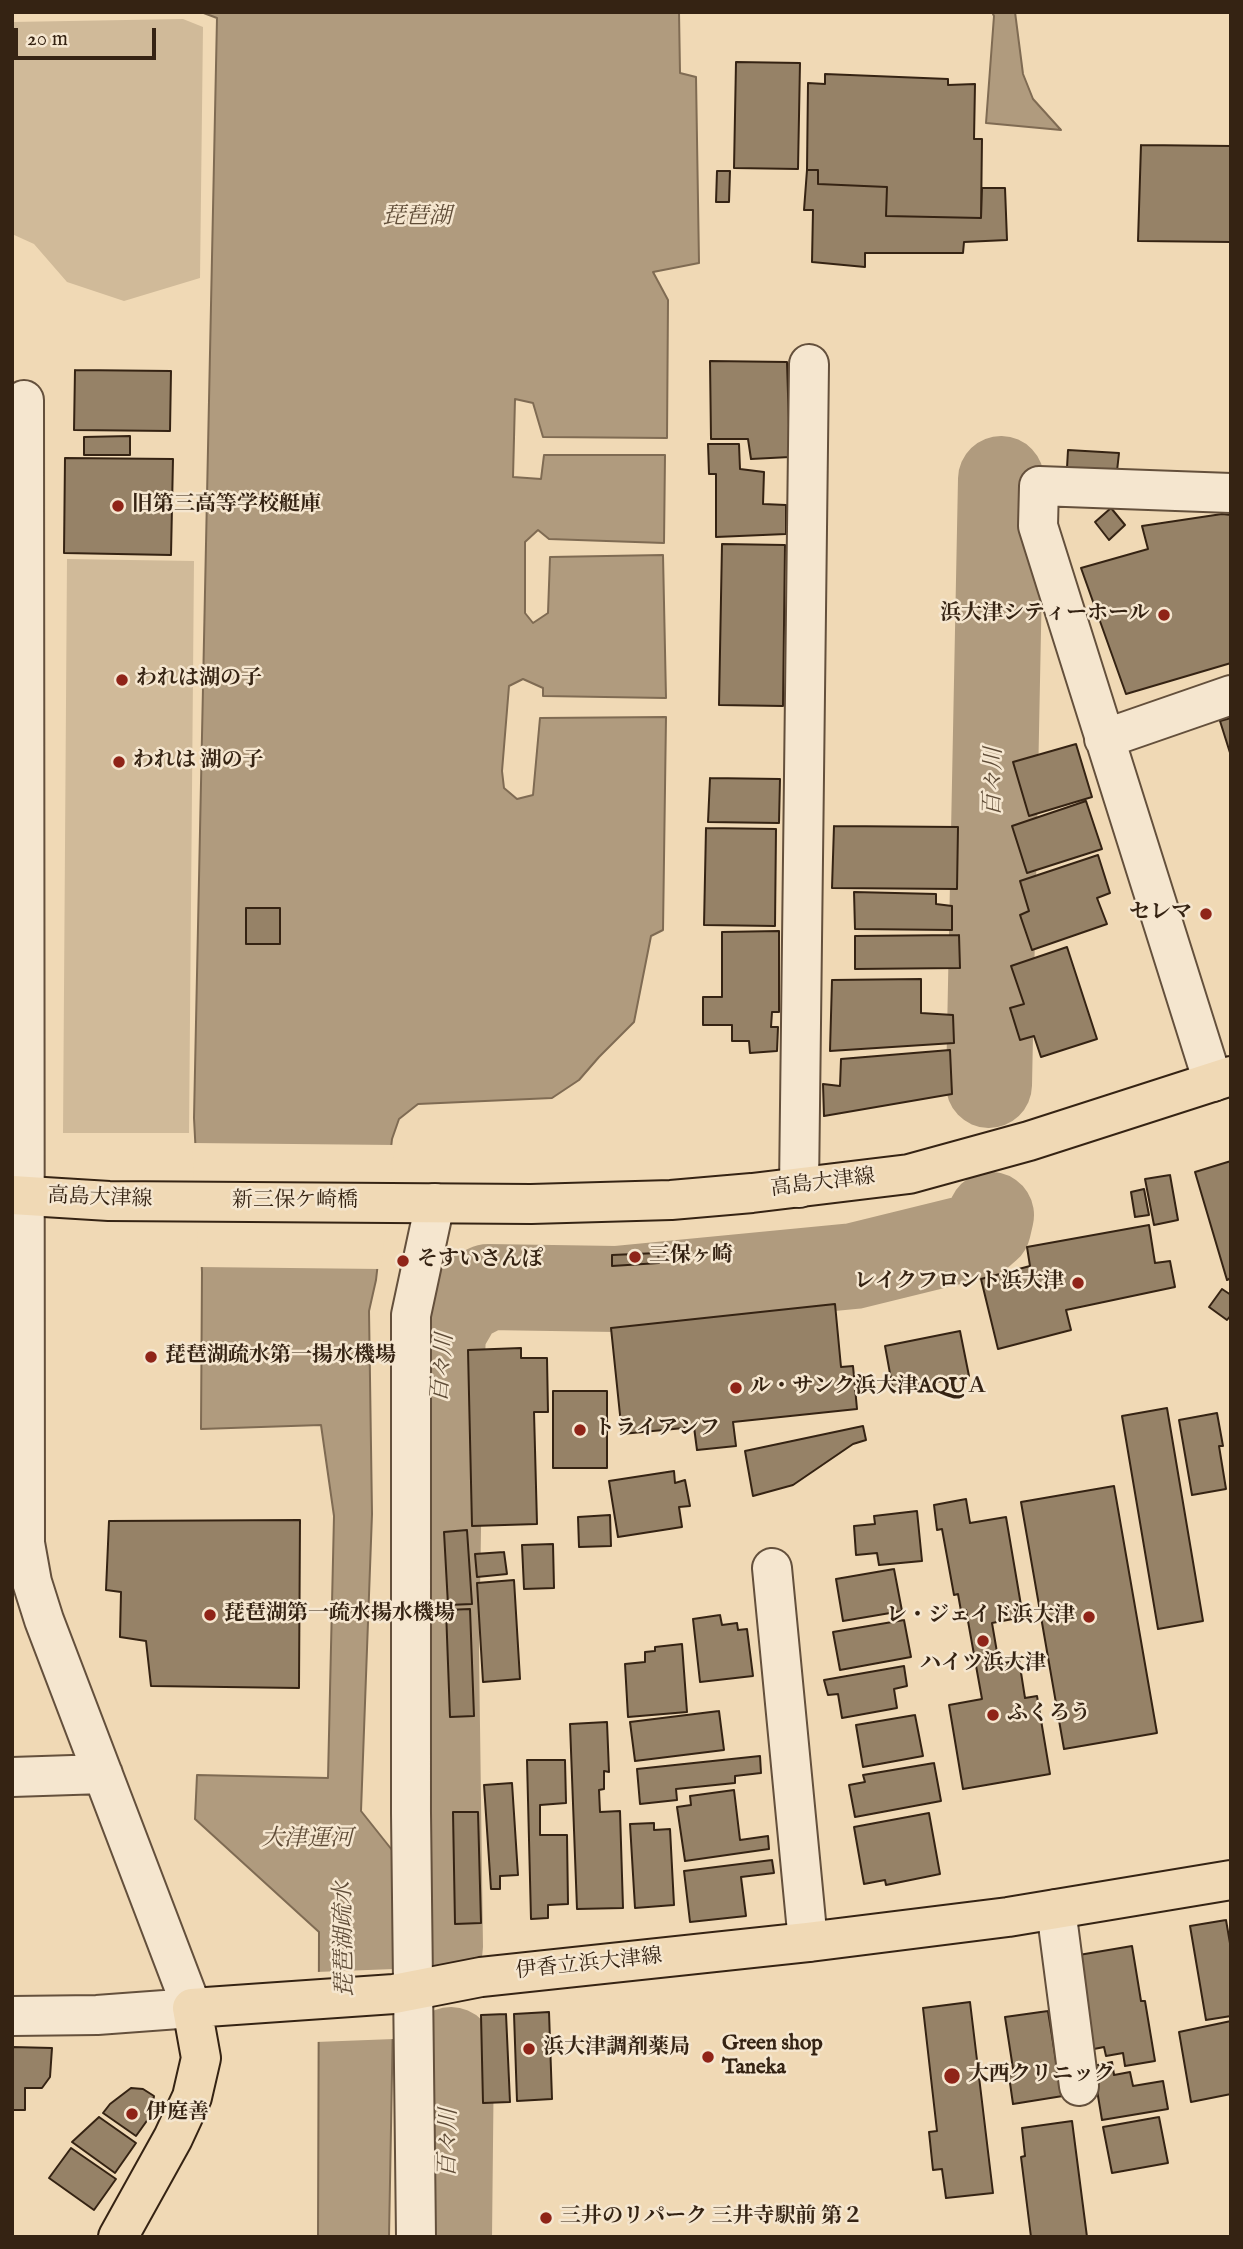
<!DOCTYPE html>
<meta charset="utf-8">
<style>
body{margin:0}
#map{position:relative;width:1243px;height:2249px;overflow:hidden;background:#f0d9b5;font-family:"IM FELL English",serif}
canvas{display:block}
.frame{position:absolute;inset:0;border:14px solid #352313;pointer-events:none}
.scale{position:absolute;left:14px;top:28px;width:142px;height:32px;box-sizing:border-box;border:4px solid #352313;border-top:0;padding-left:9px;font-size:21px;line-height:24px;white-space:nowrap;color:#352313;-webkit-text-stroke:5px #f5e6cf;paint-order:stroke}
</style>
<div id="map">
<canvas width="1243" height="2249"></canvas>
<div class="frame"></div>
<div class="scale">20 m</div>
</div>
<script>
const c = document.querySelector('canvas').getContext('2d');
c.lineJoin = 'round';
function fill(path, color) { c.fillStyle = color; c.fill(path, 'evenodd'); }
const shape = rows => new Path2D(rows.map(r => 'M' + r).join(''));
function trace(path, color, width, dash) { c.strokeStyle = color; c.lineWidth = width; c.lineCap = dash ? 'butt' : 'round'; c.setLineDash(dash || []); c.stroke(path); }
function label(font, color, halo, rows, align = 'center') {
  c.font = font + ' "IM FELL English","Noto Serif JP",serif'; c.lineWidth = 5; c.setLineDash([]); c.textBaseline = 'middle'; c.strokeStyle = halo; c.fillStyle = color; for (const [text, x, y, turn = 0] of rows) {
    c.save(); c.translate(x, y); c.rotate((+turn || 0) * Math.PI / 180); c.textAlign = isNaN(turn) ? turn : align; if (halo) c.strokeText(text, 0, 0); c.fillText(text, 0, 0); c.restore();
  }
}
fill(shape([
 [183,19,203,27,200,278,124,301,67,282,34,244,12,234,12,22],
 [67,559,194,561,189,1133,63,1133]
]), '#d0ba99');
const water = shape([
 [201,12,679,12,680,73,696,77,699,263,653,272,668,300,667,438,543,437,533,403,515,399,513,477,541,479,544,455,665,455,664,543,549,539,538,530,525,542,525,613,533,623,548,613,550,557,663,555,666,698,543,696,543,688,523,679,509,686,502,771,504,788,517,799,533,795,540,718,666,717,663,930,651,936,634,1022,599,1057,579,1080,552,1098,418,1104,399,1119,392,1139,376,1280,369,1311,372,1514,361,1811,396,1855,389,2237,318,2237,319,1932,195,1819,197,1775,328,1778,334,1516,321,1425,201,1429,202,1272,194,1118,217,18,201,12],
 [992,12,1015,12,1023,74,1033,99,1061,130,986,123,994,16,992,12]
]);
fill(water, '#b09b7e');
trace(water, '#7f6b53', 2);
fill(shape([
 [192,1143,395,1145,381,1269,199,1267],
 [394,1969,394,2039,316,2042,316,1972]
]), '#f0d9b5');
trace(shape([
 [989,1085,1001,479],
 [440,1947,436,1652,440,1409,443,1332,461,1301,488,1287,616,1289,854,1266,980,1235,988,1228,991,1215],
 [449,2237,451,2050]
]), '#b09b7e', 86);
const building = shape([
 [736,62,800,63,798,169,734,168,736,62],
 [825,74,948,79,948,85,975,84,974,139,982,139,981,218,886,216,887,187,818,184,818,170,807,170,808,83,825,84,825,74],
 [1141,145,1231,146,1231,242,1138,241,1141,145],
 [807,170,818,170,818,184,887,187,886,216,981,218,982,188,1005,188,1007,240,964,242,963,253,865,253,865,267,812,262,813,210,804,210,807,170],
 [717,171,730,171,729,202,716,202,717,171],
 [710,361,787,362,790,457,751,459,748,439,711,439,710,361],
 [75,370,171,371,170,431,74,430,75,370],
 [130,436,130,455,84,455,84,437,130,436],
 [708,444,739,444,740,469,764,472,763,504,786,505,786,534,716,537,716,474,709,474,708,444],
 [1068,450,1119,453,1117,471,1067,468,1068,450],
 [65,458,173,459,171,555,64,553,65,458],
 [1111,508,1125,525,1109,540,1095,522,1111,508],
 [1222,514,1231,515,1231,663,1126,694,1081,568,1148,549,1142,526,1222,514],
 [722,544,785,545,783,706,719,705,722,544],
 [1231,718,1231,756,1220,721,1231,718],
 [1076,744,1092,797,1029,816,1013,762,1076,744],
 [710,778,780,779,779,823,708,822,710,778],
 [1086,801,1102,849,1027,873,1012,826,1086,801],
 [834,826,958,827,957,889,832,888,834,826],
 [706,828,776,829,775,926,704,925,706,828],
 [1098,855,1110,893,1097,898,1107,924,1032,950,1020,915,1029,911,1020,881,1098,855],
 [854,892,936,894,936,904,952,906,952,930,855,929,854,892],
 [246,908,280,908,280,944,246,944,246,908],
 [779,931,779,1012,772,1012,771,1027,778,1027,777,1051,750,1053,749,1041,732,1041,732,1025,703,1025,703,997,722,997,722,932,779,931],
 [959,935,960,968,855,969,855,936,959,935],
 [1067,947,1097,1039,1041,1057,1034,1036,1020,1040,1010,1008,1024,1004,1011,966,1067,947],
 [921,979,921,1013,953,1015,954,1043,830,1051,832,980,921,979],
 [950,1050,952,1094,824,1116,823,1084,840,1086,841,1059,950,1050],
 [1231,1161,1231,1278,1227,1280,1195,1172,1231,1161],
 [1170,1175,1178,1220,1154,1225,1145,1179,1170,1175],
 [1144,1189,1149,1215,1135,1217,1131,1192,1144,1189],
 [1149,1225,1155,1263,1170,1261,1175,1287,1066,1310,1071,1330,998,1349,981,1279,1030,1266,1027,1247,1149,1225],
 [658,1253,659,1263,612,1266,612,1255,658,1253],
 [1222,1289,1231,1295,1231,1315,1227,1320,1209,1307,1222,1289],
 [835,1304,841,1367,853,1366,857,1409,733,1422,736,1446,697,1450,694,1427,622,1434,611,1328,835,1304],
 [960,1331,969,1376,893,1390,885,1346,960,1331],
 [521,1348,521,1358,547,1358,548,1412,534,1412,537,1524,472,1526,468,1350,521,1348],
 [553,1391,607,1391,607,1468,553,1468,553,1391],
 [1167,1408,1203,1621,1158,1629,1122,1416,1167,1408],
 [1217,1413,1223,1446,1219,1446,1226,1489,1192,1495,1179,1420,1217,1413],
 [863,1426,866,1440,853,1444,793,1485,753,1496,745,1451,863,1426],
 [674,1471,675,1483,685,1480,690,1506,679,1507,682,1527,618,1537,609,1481,674,1471],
 [1114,1486,1157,1733,1064,1749,1021,1502,1114,1486],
 [966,1499,970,1523,1006,1517,1023,1617,992,1623,999,1664,1019,1660,1025,1698,1037,1696,1050,1774,963,1789,949,1705,982,1699,966,1610,961,1611,958,1594,954,1595,942,1529,937,1530,934,1505,966,1499],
 [917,1511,922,1561,879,1565,877,1553,856,1555,854,1526,875,1524,874,1516,917,1511],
 [610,1515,611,1546,579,1547,578,1517,610,1515],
 [300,1520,299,1688,151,1686,146,1641,120,1637,121,1592,106,1590,109,1521,300,1520],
 [467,1530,472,1604,448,1605,444,1532,467,1530],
 [553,1544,554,1588,524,1589,522,1545,553,1544],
 [504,1552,507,1574,477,1577,475,1554,504,1552],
 [894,1569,902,1611,843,1621,836,1579,894,1569],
 [514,1580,520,1679,483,1682,477,1583,514,1580],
 [470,1609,474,1716,450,1717,446,1610,470,1609],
 [720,1615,722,1625,737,1623,738,1630,747,1629,753,1676,700,1682,693,1619,720,1615],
 [904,1620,911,1657,840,1670,833,1632,904,1620],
 [682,1644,687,1712,628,1717,625,1664,645,1662,645,1652,655,1651,655,1647,682,1644],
 [904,1666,907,1686,894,1689,897,1708,842,1718,838,1694,828,1695,824,1680,904,1666],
 [719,1711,724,1750,635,1761,630,1722,719,1711],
 [915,1715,923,1756,863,1767,856,1725,915,1715],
 [607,1722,609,1772,604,1771,604,1789,599,1790,600,1812,620,1811,623,1908,577,1909,570,1724,607,1722],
 [760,1756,761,1773,735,1776,735,1783,676,1789,677,1800,640,1804,637,1769,760,1756],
 [527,1760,565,1760,566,1803,540,1805,540,1835,567,1835,568,1904,548,1905,548,1918,531,1919,527,1760],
 [934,1763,941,1801,855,1817,849,1785,865,1782,863,1775,934,1763],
 [512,1783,518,1875,500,1876,500,1889,491,1889,484,1785,512,1783],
 [734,1790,740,1840,768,1836,769,1849,685,1861,677,1807,691,1805,690,1796,734,1790],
 [453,1812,478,1812,481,1923,455,1924,453,1812],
 [929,1813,940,1874,886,1885,885,1880,864,1884,854,1827,929,1813],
 [654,1823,654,1830,670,1829,674,1905,635,1908,630,1824,654,1823],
 [772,1860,774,1873,741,1877,746,1916,690,1922,684,1871,772,1860],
 [1226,1920,1231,1949,1231,2016,1206,2020,1190,1926,1226,1920],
 [1132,1946,1141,2001,1145,2001,1155,2061,1125,2066,1123,2053,1106,2056,1104,2047,1089,2050,1073,1956,1132,1946],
 [970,2002,993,2193,946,2198,942,2169,933,2170,929,2132,937,2131,923,2008,970,2002],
 [1048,2011,1059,2079,1069,2095,1013,2104,1009,2076,1014,2075,1005,2017,1048,2011],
 [549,2012,552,2099,517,2101,514,2014,549,2012],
 [506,2014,510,2102,483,2103,481,2015,506,2014],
 [1231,2021,1231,2094,1191,2102,1179,2032,1231,2021],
 [12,2047,52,2048,50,2077,42,2088,25,2088,25,2110,12,2110,12,2047],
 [1112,2062,1114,2075,1130,2072,1133,2086,1163,2081,1168,2109,1102,2120,1093,2066,1112,2062],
 [131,2088,143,2089,154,2096,151,2115,136,2136,103,2113,110,2104,131,2088],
 [99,2117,136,2143,115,2173,72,2142,99,2117],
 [1159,2117,1168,2163,1112,2173,1103,2127,1159,2117],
 [1072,2121,1087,2237,1031,2237,1021,2157,1025,2156,1022,2128,1072,2121],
 [71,2148,116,2179,94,2210,49,2178,71,2148]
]);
fill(building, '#968267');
trace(building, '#352313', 2);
const minor = shape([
 [1104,739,1231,695],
 [1213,1082,1038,526,1039,486,1231,493],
 [799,1188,809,364],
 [772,1568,808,1942],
 [12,1777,103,1774],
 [1056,1909,1079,2086],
 [12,2016,97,2015,192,2008,44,1620,32,1582,25,1543,24,400],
 [416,2237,411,1813,411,1315,435,1203]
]);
const major = shape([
 [12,1195,109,1201,531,1204,671,1200,752,1193,909,1174,1029,1141,1231,1076],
 [118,2237,173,2138,192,2097,201,2058,192,2008,394,1994,481,1977,808,1942,1008,1917,1231,1880]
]);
trace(minor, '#64503c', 42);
trace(major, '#352313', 42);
trace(minor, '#f5e6cf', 38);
trace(major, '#f0d9b5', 38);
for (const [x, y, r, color] of [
 [118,506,7,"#8f2418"],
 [1164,615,7,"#8f2418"],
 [122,680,7,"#8f2418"],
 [119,762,7,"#8f2418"],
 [1206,914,7,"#8f2418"],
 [635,1257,7,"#8f2418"],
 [403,1261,7,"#8f2418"],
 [1078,1283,7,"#8f2418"],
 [151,1357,7,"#8f2418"],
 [736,1388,7,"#8f2418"],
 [580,1430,7,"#8f2418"],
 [210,1615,7,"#8f2418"],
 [1089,1617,7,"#8f2418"],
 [983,1641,7,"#8f2418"],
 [993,1715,7,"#8f2418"],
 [529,2049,7,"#8f2418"],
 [708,2057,7,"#8f2418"],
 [952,2076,9,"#8f2418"],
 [132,2114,7,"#8f2418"],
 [546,2218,7,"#8f2418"]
]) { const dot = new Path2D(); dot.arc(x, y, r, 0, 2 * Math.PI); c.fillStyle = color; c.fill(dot); trace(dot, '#f5e6cf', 2.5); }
label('bold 21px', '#352313', '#f5e6cf', [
 ["旧第三高等学校艇庫",132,506],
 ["浜大津シティーホール",1150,615,"right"],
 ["われは湖の子",136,680],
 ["われは 湖の子",133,762],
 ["セレマ",1192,914,"right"],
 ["三保ヶ崎",649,1257],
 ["そすいさんぽ",417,1261],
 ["レイクフロント浜大津",1064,1283,"right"],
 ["琵琶湖疏水第一揚水機場",165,1357],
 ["ル・サンク浜大津AQUＡ",750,1388],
 ["トライアンフ",594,1430],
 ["琵琶湖第一疏水揚水機場",224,1615],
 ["レ・ジェイド浜大津",1075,1617,"right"],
 ["ハイツ浜大津",983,1665,"center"],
 ["ふくろう",1007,1715],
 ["Green shop",722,2045],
 ["Taneka",722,2069],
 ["浜大津調剤薬局",543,2049],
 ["大西クリニック",968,2076],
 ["伊庭善",146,2114],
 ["三井のリパーク 三井寺駅前 第２",560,2218]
], 'left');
label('21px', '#352313', '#f5e6cf', [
 ["高島大津線",823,1184,-7],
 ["高島大津線",100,1199,2],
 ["新三保ケ崎橋",295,1202],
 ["伊香立浜大津線",589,1965,-6]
]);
label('italic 23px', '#604d38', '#f5e6cf', [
 ["琵琶湖",417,218],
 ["百々川",995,782,-89],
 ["百々川",444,1368,-85],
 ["大津運河",307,1840],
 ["琵琶湖疏水",346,1939,-91],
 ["百々川",450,2143,-89]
]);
</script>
